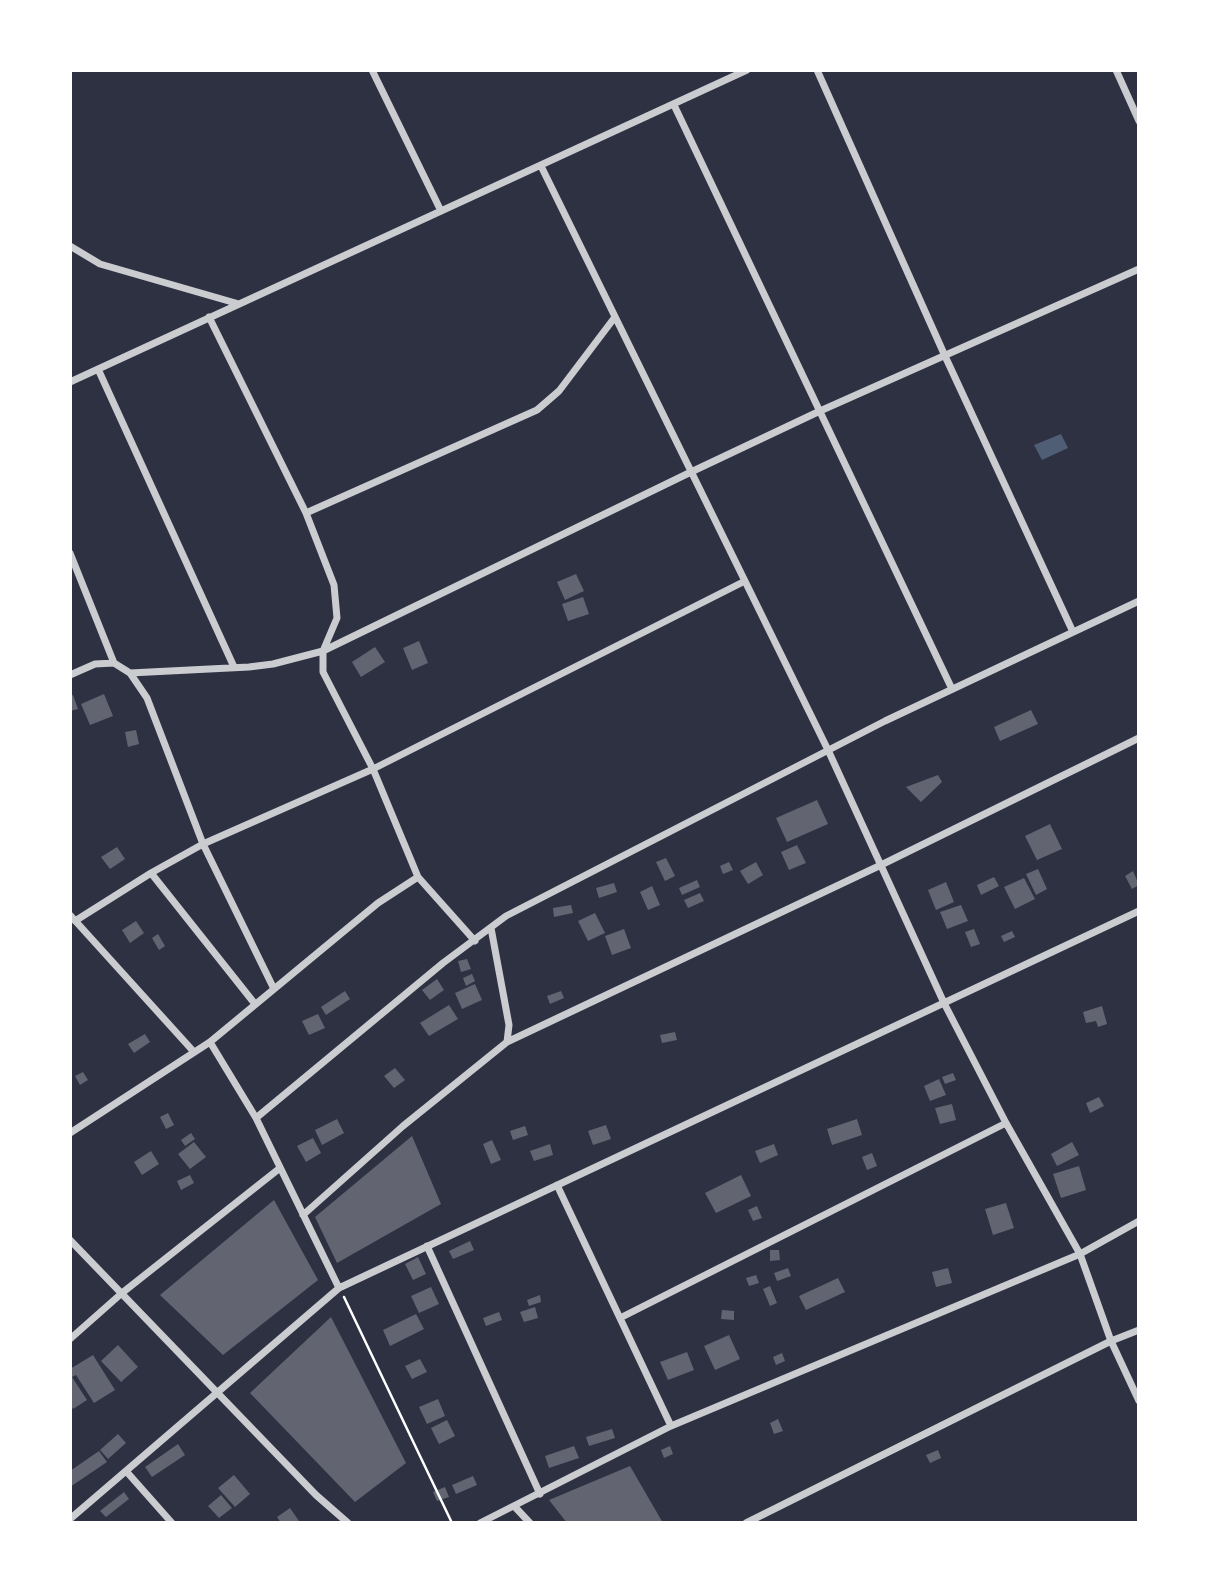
<!DOCTYPE html>
<style>
body{margin:0}
#map{position:relative;width:1209px;height:1593px;overflow:hidden;background:#2d3142;font-family:"Zilla Slab",serif}
canvas{display:block}
.frame{position:absolute;inset:0;border:72px solid #fff;pointer-events:none}
</style>
<div id="map">
<canvas width="1209" height="1593"></canvas>
<div class="frame"></div>
</div>
<script>
const c = document.querySelector('canvas').getContext('2d');
c.lineJoin = 'round';
function fill(path, color) { c.fillStyle = color; c.fill(path, 'evenodd'); }
const shape = rows => new Path2D(rows.map(r => 'M' + r).join(''));
function trace(path, color, width, dash) { c.strokeStyle = color; c.lineWidth = width; c.lineCap = dash ? 'butt' : 'round'; c.setLineDash(dash || []); c.stroke(path); }
fill(shape([
 [1061,434,1068,448,1042,460,1034,445]
]), '#4f5d75');
fill(shape([
 [576,574,584,591,565,600,557,582],
 [583,597,589,614,568,621,562,604],
 [419,641,428,663,412,670,403,648],
 [375,647,385,662,361,677,352,662],
 [104,694,113,716,90,725,81,704],
 [73,695,78,709,70,711,70,696],
 [1031,710,1038,724,1000,741,994,727],
 [136,730,139,744,128,747,125,732],
 [938,775,942,782,921,802,906,787],
 [817,800,828,824,787,842,776,818],
 [1050,824,1062,849,1037,860,1025,836],
 [797,845,806,863,789,870,781,852],
 [117,847,125,859,110,869,101,857],
 [666,858,675,876,665,881,656,862],
 [729,862,733,870,723,874,720,866],
 [756,862,763,875,748,884,740,871],
 [1038,869,1047,889,1036,895,1026,874],
 [1133,871,1139,885,1132,889,1125,876],
 [994,877,999,886,981,895,977,885],
 [1024,878,1035,899,1015,909,1004,887],
 [697,880,700,887,682,895,679,888],
 [946,882,954,902,936,910,928,890],
 [614,883,617,892,599,898,596,888],
 [652,886,660,905,648,910,640,892],
 [700,893,704,901,688,908,684,900],
 [571,905,573,913,554,917,553,908],
 [961,905,968,921,947,929,940,912],
 [595,913,605,933,588,941,578,921],
 [136,921,144,933,130,943,122,930],
 [624,929,631,948,612,955,605,936],
 [974,929,980,944,971,947,965,932],
 [1012,931,1015,937,1004,942,1001,936],
 [158,934,165,946,159,950,152,938],
 [467,959,471,969,461,972,458,961],
 [472,974,475,981,466,986,463,978],
 [437,979,444,990,430,1000,422,990],
 [475,984,482,1000,462,1009,455,993],
 [345,991,350,999,326,1015,321,1007],
 [561,991,564,998,550,1004,547,996],
 [449,1005,458,1019,429,1036,420,1023],
 [1102,1006,1107,1024,1098,1027,1096,1021,1086,1023,1083,1012],
 [318,1014,325,1028,309,1035,302,1021],
 [675,1032,677,1040,662,1043,660,1035],
 [145,1034,150,1042,134,1053,128,1044],
 [395,1068,405,1080,394,1088,384,1076],
 [83,1072,88,1080,80,1085,75,1076],
 [953,1073,956,1080,945,1084,942,1077],
 [939,1079,946,1095,930,1101,924,1086],
 [1099,1097,1104,1106,1090,1113,1086,1103],
 [952,1104,956,1120,940,1124,935,1108],
 [168,1113,174,1125,166,1129,160,1117],
 [337,1119,344,1133,322,1145,315,1130],
 [857,1119,862,1135,832,1145,827,1129],
 [606,1125,611,1139,593,1145,588,1131],
 [525,1126,528,1135,513,1140,510,1131],
 [191,1133,195,1139,185,1146,181,1140],
 [412,1136,441,1204,337,1263,315,1217],
 [313,1138,321,1153,306,1162,297,1146],
 [492,1140,501,1160,491,1164,483,1144],
 [194,1142,206,1157,190,1169,178,1154],
 [1072,1142,1079,1155,1057,1166,1051,1154],
 [550,1144,553,1155,534,1161,530,1151],
 [774,1144,778,1155,760,1163,755,1151],
 [151,1151,159,1164,142,1175,134,1162],
 [872,1153,877,1166,867,1170,862,1157],
 [1079,1166,1086,1190,1061,1198,1053,1174],
 [190,1175,194,1183,181,1190,177,1181],
 [741,1175,751,1196,716,1213,705,1193],
 [274,1200,318,1280,223,1355,160,1295],
 [1006,1203,1014,1228,993,1235,985,1209],
 [757,1206,762,1218,753,1221,748,1210],
 [470,1241,474,1250,453,1259,449,1251],
 [770,1250,779,1250,780,1260,770,1261],
 [418,1257,426,1274,413,1280,405,1264],
 [788,1268,791,1276,777,1281,774,1273],
 [948,1268,952,1283,936,1287,932,1272],
 [756,1275,759,1283,749,1286,746,1278],
 [838,1278,845,1292,806,1310,799,1296],
 [770,1286,777,1303,770,1306,763,1289],
 [431,1287,439,1304,419,1313,411,1296],
 [540,1295,541,1302,529,1306,527,1300],
 [535,1307,538,1318,524,1322,520,1312],
 [722,1310,734,1311,734,1320,721,1319],
 [499,1312,502,1320,486,1326,483,1318],
 [416,1314,424,1329,390,1346,383,1330],
 [331,1317,406,1463,355,1502,250,1393],
 [729,1335,740,1359,715,1370,704,1346],
 [118,1345,138,1367,121,1382,101,1361],
 [687,1352,694,1370,668,1380,660,1362],
 [782,1353,785,1361,776,1365,773,1357],
 [93,1355,115,1390,94,1403,76,1375,72,1377,87,1400,73,1409,70,1404,70,1369],
 [420,1359,427,1372,412,1379,405,1366],
 [438,1399,445,1416,427,1424,419,1407],
 [778,1419,783,1431,774,1434,770,1423],
 [447,1420,455,1436,439,1444,431,1428],
 [612,1429,615,1438,589,1446,586,1437],
 [118,1434,126,1443,108,1459,100,1450],
 [178,1444,185,1455,152,1477,145,1467],
 [574,1446,579,1458,549,1468,545,1456],
 [670,1446,673,1454,664,1458,661,1450],
 [938,1450,941,1458,930,1463,926,1455],
 [99,1451,107,1462,70,1487,70,1471],
 [630,1466,663,1523,567,1523,549,1500],
 [234,1475,250,1494,235,1507,218,1488],
 [473,1476,477,1485,456,1494,452,1485],
 [445,1487,449,1497,437,1501,433,1492],
 [124,1492,129,1499,106,1517,100,1511],
 [221,1495,232,1508,219,1518,208,1506],
 [290,1508,299,1521,296,1523,281,1523,277,1517]
]), '#626471');
trace(shape([
 [344,1297,452,1523]
]), '#fff', 2.5);
trace(shape([
 [372,70,441,211],
 [817,70,945,356,1073,632],
 [1116,70,1139,121],
 [674,105,952,689],
 [541,166,828,750,944,1003,1006,1123,1080,1254,1111,1341,1139,1330],
 [70,246,100,264,239,304],
 [209,317,306,513,334,585,337,618,323,651,323,672,373,769,418,877,475,941],
 [98,369,234,667],
 [70,382,747,70],
 [306,513,537,410,559,391,615,317],
 [70,553,114,663],
 [130,673,249,667,273,664,323,651,691,472,820,411,1139,269],
 [70,675,95,664,114,663,130,673,147,698,203,844,274,989],
 [151,873,255,1004],
 [70,915,194,1052],
 [75,921,151,873,203,844,373,769,745,581],
 [210,1042,256,1118,339,1288],
 [507,1042,881,865,1139,738],
 [256,1118,443,963,506,916,885,721,1139,601],
 [70,1133,210,1042,378,903,418,877],
 [557,1185,671,1426],
 [303,1215,403,1126,507,1042,509,1025,491,928],
 [70,1240,316,1495,348,1523],
 [427,1246,540,1494],
 [620,1318,1006,1123],
 [70,1339,122,1293,280,1168],
 [126,1471,172,1523],
 [515,1507,530,1523],
 [70,1519,339,1288,1139,911],
 [480,1523,671,1426,1080,1254,1139,1221],
 [746,1523,1111,1341,1139,1401]
]), '#caccd0', 7);
</script>
